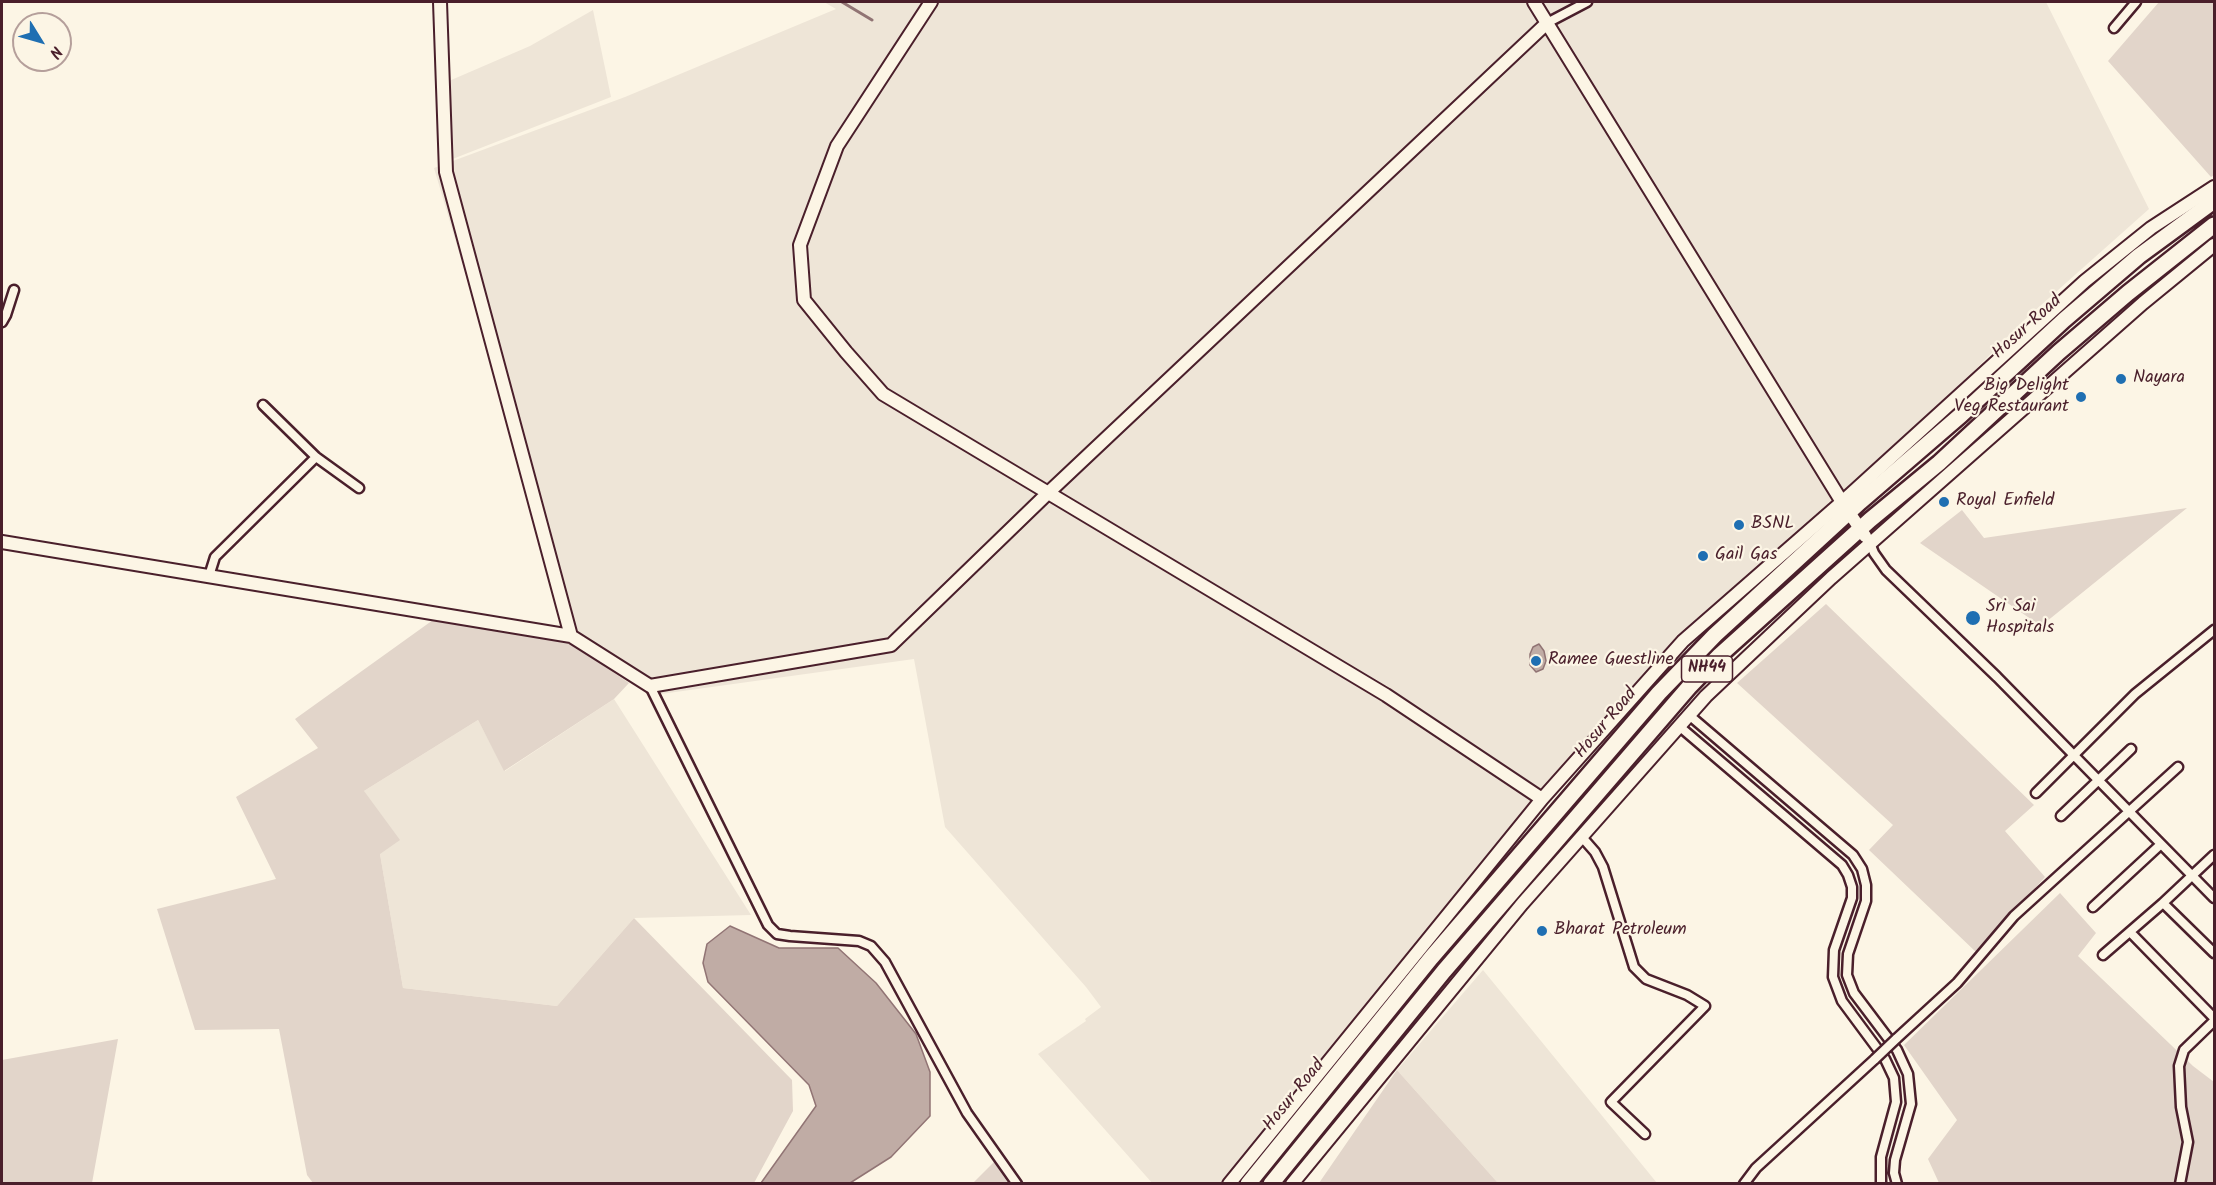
<!DOCTYPE html>
<style>
body{margin:0}
#map{position:relative;width:2216px;height:1185px;overflow:hidden;background:#fcf5e5;font-family:Kalam,sans-serif}
canvas{display:block}
.frame{position:absolute;inset:0;border:3px solid #4a1f2b;pointer-events:none}
.north{position:absolute;left:12px;top:12px;width:60px;height:60px;box-sizing:border-box;background:#fcf5e5;border:2px solid #b59f9b;border-radius:50%;rotate:127deg;font-size:16px;font-weight:700;line-height:24px;text-align:center;color:#4a1f2b}
.north::after{content:'';display:block;margin:auto;width:21px;height:27px;background:#1f6fb2;clip-path:polygon(50% 0,100% 100%,50% 72%,0 100%)}
</style>
<div id="map">
<canvas width="2216" height="1185"></canvas>
<div class="frame"></div>
<div class="north">N</div>
</div>
<script>
const c = document.querySelector('canvas').getContext('2d');
c.lineJoin = 'round';
function fill(path, color) { c.fillStyle = color; c.fill(path, 'evenodd'); }
const shape = rows => new Path2D(rows.map(r => 'M' + r).join(''));
function trace(path, color, width, dash) { c.strokeStyle = color; c.lineWidth = width; c.lineCap = dash ? 'butt' : 'round'; c.setLineDash(dash || []); c.stroke(path); }
function label(font, color, halo, rows, align = 'center') {
  c.font = font + ' Kalam,sans-serif'; c.lineWidth = 4.5; c.setLineDash([]); c.textBaseline = 'middle'; c.strokeStyle = halo; c.fillStyle = color; for (const [text, x, y, turn = 0] of rows) {
    c.save(); c.translate(x, y); c.rotate((+turn || 0) * Math.PI / 180); c.textAlign = isNaN(turn) ? turn : align; if (halo) c.strokeText(text, 0, 0); c.fillText(text, 0, 0); c.restore();
  }
}
fill(shape([
 [824,2,2046,2,2149,209,2021,323,1974,371,1680,639,1543,794,1222,1183,1153,1184,1038,1054,1086,1021,1085,1019,1101,1007,1086,987,945,827,914,659,661,694,571,631,434,168,625,97,836,9],
 [593,10,611,97,450,160,442,84,530,46],
 [614,699,751,915,634,918,557,1006,403,988,380,854,364,791,478,720,505,771],
 [1483,970,1657,1183,1498,1183,1397,1070]
]), '#eee5d7');
fill(shape([
 [2159,2,2214,2,2214,175,2211,177,2108,61],
 [2187,508,2041,626,1920,543,1962,510,1984,538],
 [1826,604,2034,805,2005,831,2045,877,1977,953,1869,850,1893,825,1737,683],
 [433,620,569,642,629,683,614,699,504,771,478,720,364,791,400,840,380,854,403,988,557,1006,634,918,792,1080,793,1111,754,1183,313,1183,307,1175,279,1029,195,1030,157,909,276,879,236,797,318,748,295,719],
 [2060,893,2096,933,2078,956,2193,1066,2214,1082,2214,1183,1939,1183,1928,1159,1957,1120,1904,1045],
 [118,1039,92,1183,2,1183,2,1060],
 [1397,1070,1498,1183,1319,1183],
 [994,1162,1008,1183,973,1183]
]), '#e2d5ca');
const water = shape([
 [1539,644,1544,651,1546,661,1543,669,1536,672,1530,665,1530,654,1533,647,1539,644],
 [730,926,779,948,838,948,876,983,916,1034,930,1072,930,1116,891,1157,850,1183,761,1183,816,1106,809,1085,708,982,703,963,707,944,730,926]
]);
fill(water, '#c0aca5');
trace(water, '#917474', 1.5);
trace(shape([
 [842,2,872,20]
]), '#917474', 3);
const street = shape([
 [1547,23,1587,2],
 [2114,28,2136,2],
 [2,322,6,315,14,290],
 [263,405,316,457,359,488],
 [1870,543,1874,553,1886,570,1997,677,2214,898],
 [209,576,215,557,316,457],
 [650,686,768,925,777,934,790,936,859,941,871,946,885,962,967,1113,1017,1184],
 [1689,715,1853,855,1862,869,1866,885,1866,901,1848,954,1847,975,1854,993,1897,1050,1908,1074,1911,1104,1895,1160,1894,1173,1897,1184],
 [1679,726,1842,865,1848,875,1852,887,1852,898,1834,950,1833,977,1842,1001,1885,1059,1894,1078,1896,1102,1881,1157,1881,1184],
 [2036,793,2135,694,2214,630],
 [2061,816,2131,749],
 [1581,836,1595,852,1603,867,1634,967,1646,979,1687,995,1705,1006,1611,1102,1645,1134],
 [2163,903,2214,855],
 [2093,907,2160,845],
 [2130,932,2214,1018],
 [2103,955,2163,903,2214,953],
 [1896,1039,1957,983,2014,916,2178,767],
 [1744,1184,1756,1168,1875,1059],
 [2180,1184,2188,1142,2181,1107,2179,1066,2184,1050,2214,1021]
]);
const secondary = shape([
 [440,2,446,172,571,636,650,686,891,645,1048,493,1547,23],
 [931,2,837,146,800,245,804,300,846,352,883,394,1386,695,1542,799],
 [1534,2,1842,502,1865,536],
 [2,542,571,636],
 [1229,1184,1542,799,1683,641,1842,502,2085,281,2151,228,2214,187],
 [1292,1184,1522,904,1706,696,1831,578,2143,303,2214,245]
]);
const highway = shape([
 [1248,1184,1431,958,1659,693,1715,635,1860,502,1961,415,2064,320,2139,256,2214,201],
 [1271,1184,1444,971,1689,687,1720,655,1870,520,1939,463,2059,352,2128,293,2214,225]
]);
trace(street, '#4a1f2b', 13);
trace(secondary, '#4a1f2b', 16);
trace(highway, '#4a1f2b', 20);
trace(street, '#fcf5e5', 8);
trace(secondary, '#fcf5e5', 12);
trace(highway, '#fcf5e5', 15);
const streetBridge = shape([
 [1875,1059,1896,1039]
]);
trace(streetBridge, '#4a1f2b', 13, []);
trace(streetBridge, '#fcf5e5', 8);
for (const [x, y, r, color] of [
 [2121,379,6,"#1f6fb2"],
 [2081,397,6,"#1f6fb2"],
 [1944,502,6,"#1f6fb2"],
 [1739,525,6,"#1f6fb2"],
 [1703,556,6,"#1f6fb2"],
 [1973,618,8,"#1f6fb2"],
 [1536,661,6,"#1f6fb2"],
 [1542,931,6,"#1f6fb2"]
]) { const dot = new Path2D(); dot.arc(x, y, r, 0, 2 * Math.PI); c.fillStyle = color; c.fill(dot); trace(dot, '#fcf5e5', 2); }
for (const [x, y, w] of [
 [1707,669,51]
]) { const box = new Path2D(); box.roundRect(x - w / 2, y - 13, w, 26, 4.5); c.fillStyle = '#fcf5e5'; c.fill(box); trace(box, '#4a1f2b', 1.5); }
label('bold 16px', '#4a1f2b', null, [
 ["NH44",1707,669]
]);
label('18px', '#4a1f2b', '#fcf5e5', [
 ["Hosur Road",2028,328,-42],
 ["Hosur Road",1607,724,-50],
 ["Hosur Road",1295,1096,-51]
]);
label('18px', '#4a1f2b', '#fcf5e5', [
 ["Nayara",2133,379],
 ["Big Delight",2069,387,"right"],
 ["Veg Restaurant",2069,408,"right"],
 ["Royal Enfield",1956,502],
 ["BSNL",1751,525],
 ["Gail Gas",1715,556],
 ["Sri Sai",1986,608],
 ["Hospitals",1986,629],
 ["Ramee Guestline",1548,661],
 ["Bharat Petroleum",1554,931]
], 'left');
</script>
